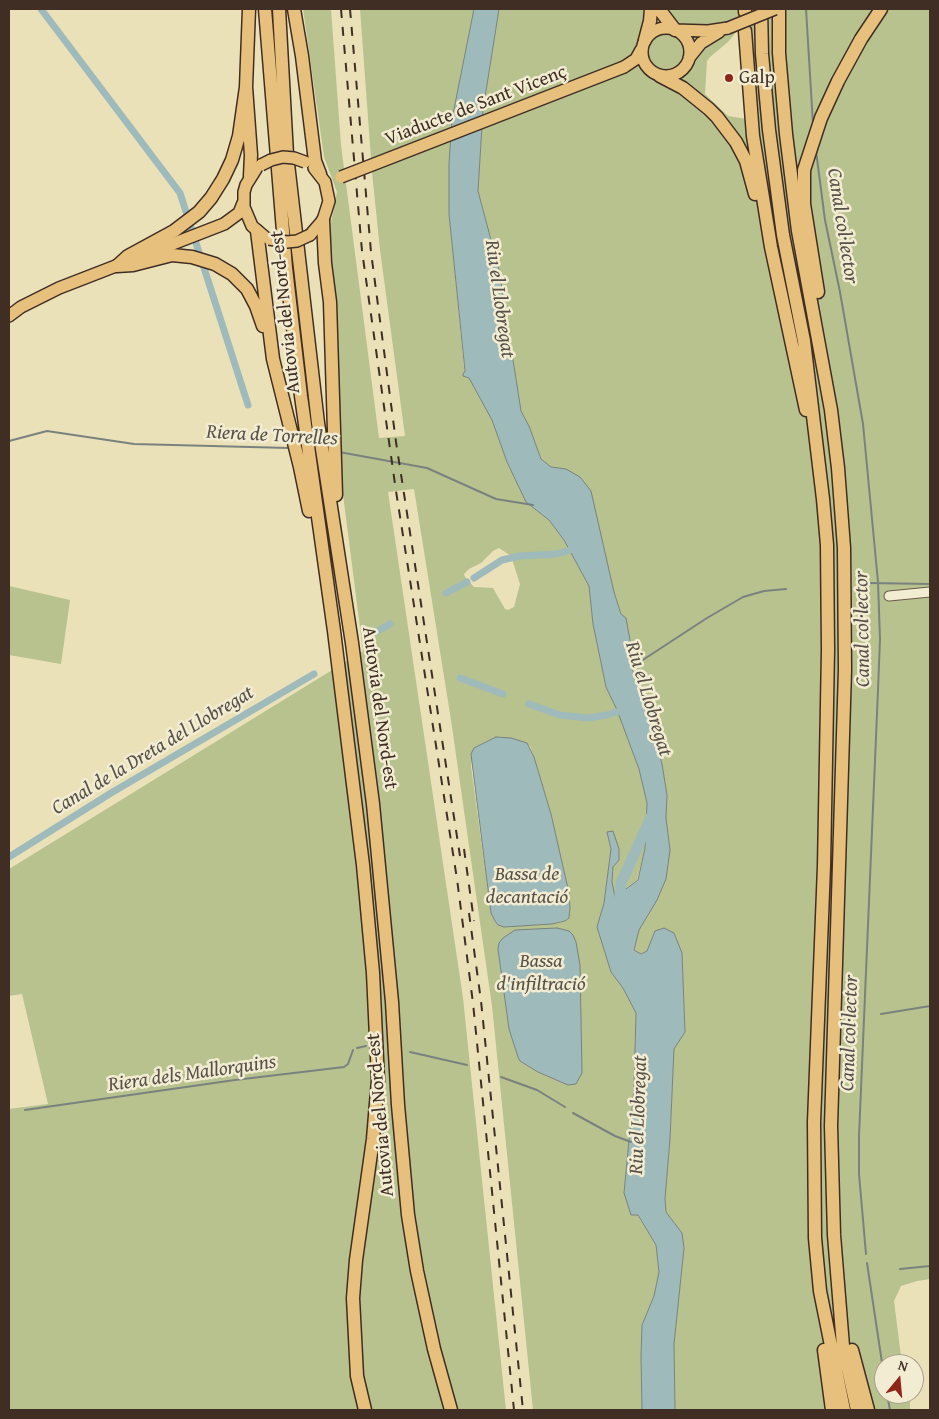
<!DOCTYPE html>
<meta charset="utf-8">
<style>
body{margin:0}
#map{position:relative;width:939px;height:1419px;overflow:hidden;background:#ebe1b9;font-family:"Gentium Book Plus",serif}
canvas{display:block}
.frame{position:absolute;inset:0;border:10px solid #402e25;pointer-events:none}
.north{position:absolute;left:874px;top:1354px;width:50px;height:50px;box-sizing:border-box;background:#f2ecd2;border:1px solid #aba08d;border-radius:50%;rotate:17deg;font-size:14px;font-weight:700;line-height:20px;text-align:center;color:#402e25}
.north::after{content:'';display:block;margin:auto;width:18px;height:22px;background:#8f2418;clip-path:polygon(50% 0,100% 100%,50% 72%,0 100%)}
</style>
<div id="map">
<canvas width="939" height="1419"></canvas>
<div class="frame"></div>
<div class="north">N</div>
</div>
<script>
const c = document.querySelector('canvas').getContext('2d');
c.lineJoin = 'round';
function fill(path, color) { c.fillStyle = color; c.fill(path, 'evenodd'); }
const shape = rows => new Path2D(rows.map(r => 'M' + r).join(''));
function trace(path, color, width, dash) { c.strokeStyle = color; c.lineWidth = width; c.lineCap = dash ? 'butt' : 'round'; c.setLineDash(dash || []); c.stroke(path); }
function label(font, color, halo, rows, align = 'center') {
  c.font = font + ' "Gentium Book Plus",serif'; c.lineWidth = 5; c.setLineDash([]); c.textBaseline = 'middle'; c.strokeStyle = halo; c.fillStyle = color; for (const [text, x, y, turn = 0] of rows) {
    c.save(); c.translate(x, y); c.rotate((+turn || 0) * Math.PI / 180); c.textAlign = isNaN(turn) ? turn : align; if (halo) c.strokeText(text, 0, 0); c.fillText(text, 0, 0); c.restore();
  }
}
fill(shape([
 [303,9,331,9,341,145,379,438,405,436,380,250,372,172,360,9,474,9,452,119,449,163,449,214,465,377,469,378,492,420,507,462,526,502,549,520,564,540,589,586,593,624,606,687,617,710,639,769,647,803,645,848,637,880,614,897,612,882,613,867,619,860,607,832,611,849,604,903,597,927,611,972,623,988,636,1013,634,1088,624,1193,656,1245,659,1272,654,1296,642,1325,641,1356,642,1410,533,1410,492,1006,451,720,414,489,388,492,463,998,506,1410,9,1410,9,1109,48,1104,22,994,9,996,9,869,363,651,340,471,329,233,337,192,324,157],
 [499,548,511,556,520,584,514,607,508,610,505,609,493,588,474,587,465,577,464,574,469,569,481,563,493,551],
 [496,737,530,746,534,757,551,814,569,893,565,921,559,923,504,927,498,925,495,921,491,913,471,766,474,748],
 [498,949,568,1085,538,1072,520,1061,518,1057,509,1029],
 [499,9,930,9,930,1279,917,1281,901,1286,894,1301,902,1364,884,1364,884,1394,910,1394,910,1410,675,1410,674,1344,684,1248,682,1233,666,1212,665,1199,670,1139,674,1049,685,1032,682,953,674,933,655,931,647,951,641,954,634,950,639,930,651,909,670,850,666,818,667,795,643,693,633,671,630,640,614,592,566,469,551,467,541,459,529,426,521,411,499,270,478,191,483,110],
 [737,31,743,36,747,119,728,116,705,94,707,61,710,57,728,42],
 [9,586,70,600,61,664,9,655]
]), '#b8c28e');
const water = shape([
 [474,9,499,9,483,110,478,191,499,270,521,411,529,426,541,459,551,467,566,469,580,477,591,491,614,592,621,614,626,618,630,640,633,671,643,693,662,764,667,795,666,818,670,850,666,879,657,900,639,930,634,950,641,954,647,951,655,931,664,928,674,933,682,953,685,1032,674,1049,670,1139,665,1199,666,1212,682,1233,684,1248,674,1344,675,1410,642,1410,641,1356,642,1325,654,1296,659,1272,656,1245,638,1215,631,1215,624,1193,634,1088,636,1013,623,988,611,972,597,927,604,903,611,849,607,832,613,831,619,849,619,860,613,867,612,882,615,897,638,880,645,848,647,803,639,769,617,710,606,687,593,624,589,586,564,540,549,520,526,502,507,462,492,420,469,378,463,376,463,374,465,371,449,214,449,163,452,119,474,9],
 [496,737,511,738,527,743,534,757,551,814,569,893,570,908,569,918,565,921,552,924,504,927,498,925,495,921,491,913,471,754,474,748,496,737],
 [557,928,569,931,573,935,576,942,580,965,582,1073,576,1084,568,1085,538,1072,520,1061,518,1057,509,1029,498,949,499,943,503,938,515,930,557,928]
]);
fill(water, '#9fbabb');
trace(water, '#79827f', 1);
trace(shape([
 [806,9,813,124],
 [816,151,825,220,840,292,863,424,878,582,880,639,878,690,859,1136,859,1174,866,1254],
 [9,441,47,431,134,444,289,448],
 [339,452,427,468,496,499,533,505],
 [868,583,930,584],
 [632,667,707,618,743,597,764,591,786,589],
 [881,1014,930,1006],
 [357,1048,366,1046],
 [410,1052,467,1065],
 [501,1077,537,1090,565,1107],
 [25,1110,235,1080,344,1067,348,1064,353,1050],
 [573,1113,615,1136,631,1142],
 [867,1263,884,1376],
 [900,1269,930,1266],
 [887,1394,890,1410]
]), '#79827f', 2);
trace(shape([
 [41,9,180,193,248,405],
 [474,578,502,560,520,556,557,554,577,548],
 [446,593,467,582],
 [376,632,390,624],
 [460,678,503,694],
 [529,704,560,715,588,718,607,715,626,709],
 [9,857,111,793,314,674]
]), '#9fbabb', 7);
trace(shape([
 [619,907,621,883,652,815]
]), '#9fbabb', 11);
const minor = shape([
 [889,596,930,592]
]);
const major = shape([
 '642 52a24 24 0 1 1 48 0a24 24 0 1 1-48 0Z',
 [675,30,708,31,728,28],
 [689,58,701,43,719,32],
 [624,67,636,59,641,50],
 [256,169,246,185,244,192,244,207,252,226,265,237],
 [310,235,323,220,329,201,325,182,314,168],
 [9,316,21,307,59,288,224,224,239,213,243,203]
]);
const highway = shape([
 [249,9,246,87,251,155,250,176],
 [265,9,286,268,301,396,334,631,363,865,373,973,378,1080,373,1139,356,1260,353,1298,357,1376,365,1410],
 [279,9,287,155,318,423,352,643,373,804,392,1002,398,1105,408,1215,417,1271,434,1349,451,1410],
 [294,9,302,56,315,161,320,174],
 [659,9,675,30],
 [745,9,745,12],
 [761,9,762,54,769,130,783,235,804,341,823,499,827,545,828,650,824,866,814,1122,815,1238,820,1291,844,1410],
 [779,9,779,53,786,134,798,231,831,410,838,468,844,548,845,670,831,1126,834,1235,843,1346,857,1410],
 [745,31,753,136,771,247,806,410],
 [645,40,650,21,651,9],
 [660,76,683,88,709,109,717,117,736,142,746,161,755,194],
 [323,220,325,263,330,302,336,495],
 [257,231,273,359,300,467,309,511],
 [117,266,128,256,174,231,199,212,211,198,223,179,232,160,239,136,246,87],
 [117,266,133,265,172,255,192,257,215,264,232,274,247,289,256,306,263,326],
 [818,292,804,204,804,170,821,118,838,81,861,39,881,9],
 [824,1350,832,1410],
 [852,1350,868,1410]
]);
trace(minor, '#6b5b4a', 11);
trace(major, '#402e25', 14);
trace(highway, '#402e25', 15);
trace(minor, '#f2ecd2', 9);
trace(major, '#e6c07c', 11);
trace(highway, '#e6c07c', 12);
trace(shape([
 [341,9,362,251,396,491,457,879,473,1003,514,1410],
 [350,9,371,252,396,442,460,856],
 [464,849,474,921],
 [469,913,481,1001,523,1410]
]), '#402e25', 2, [9, 9]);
const majorBridge = shape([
 [728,28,775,9],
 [261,165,271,160,283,157,294,158,305,162],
 [341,177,624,67],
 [269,239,287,242,297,241,310,235]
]);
trace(majorBridge, '#402e25', 14, []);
trace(majorBridge, '#e6c07c', 11);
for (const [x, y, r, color] of [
 [729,78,5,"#8f2418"]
]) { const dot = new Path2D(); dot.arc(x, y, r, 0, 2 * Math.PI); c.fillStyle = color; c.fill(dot); trace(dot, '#f2ecd2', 2); }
label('19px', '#402e25', '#f2ecd2', [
 ["Galp",739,78]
], 'left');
label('19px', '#402e25', '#f2ecd2', [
 ["Viaducte de Sant Vicenç",476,106,-21],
 ["Autovia del Nord-est",286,312,-96],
 ["Autovia del Nord-est",379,708,82],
 ["Autovia del Nord-est",381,1115,-95]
]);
label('italic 20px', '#58514a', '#f2ecd2', [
 ["Canal col·lector",842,226,81],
 ["Riu el Llobregat",499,299,82],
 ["Riera de Torrelles",272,436,3],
 ["Canal col·lector",863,629,-91],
 ["Riu el Llobregat",648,699,73],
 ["Canal de la Dreta del Llobregat",153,751,-31],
 ["Bassa de",527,875],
 ["decantació",527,898],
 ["Bassa",541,962],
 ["d'infiltració",541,985],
 ["Canal col·lector",850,1033,-88],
 ["Riera dels Mallorquins",192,1074,-8],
 ["Riu el Llobregat",639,1115,-88]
]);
</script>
